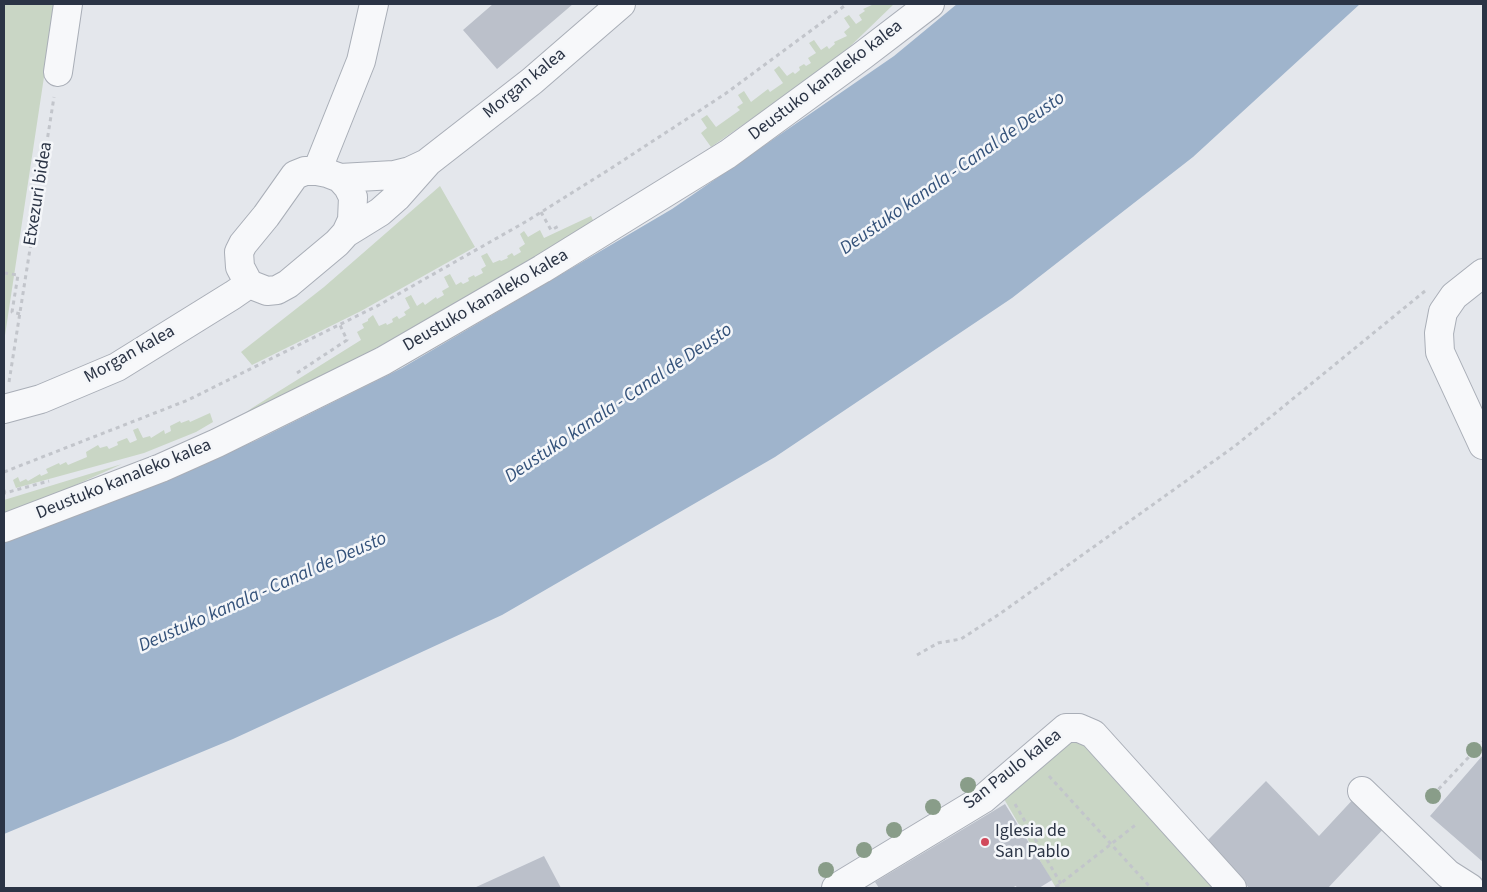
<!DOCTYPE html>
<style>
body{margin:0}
#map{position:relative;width:1487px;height:892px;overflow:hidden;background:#e4e7ec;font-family:"Source Sans 3",sans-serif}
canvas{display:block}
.frame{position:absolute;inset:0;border:5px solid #2b3445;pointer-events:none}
</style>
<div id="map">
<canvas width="1487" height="892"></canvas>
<div class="frame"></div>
</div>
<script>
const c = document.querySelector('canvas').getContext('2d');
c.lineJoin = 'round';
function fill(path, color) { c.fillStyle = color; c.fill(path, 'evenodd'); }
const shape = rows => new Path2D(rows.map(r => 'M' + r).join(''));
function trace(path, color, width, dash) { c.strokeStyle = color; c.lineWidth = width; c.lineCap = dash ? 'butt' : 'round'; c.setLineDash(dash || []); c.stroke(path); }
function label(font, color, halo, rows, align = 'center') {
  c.font = font + ' "Source Sans 3",sans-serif'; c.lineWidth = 5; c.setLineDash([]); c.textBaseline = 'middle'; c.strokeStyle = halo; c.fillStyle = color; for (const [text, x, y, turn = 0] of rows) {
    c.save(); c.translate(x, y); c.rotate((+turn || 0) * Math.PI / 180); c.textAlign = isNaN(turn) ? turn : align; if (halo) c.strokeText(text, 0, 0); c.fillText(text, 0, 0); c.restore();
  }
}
fill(shape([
 [4,4,55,4,4,342],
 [874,4,894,4,835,61,711,147,701,133,707,128,701,119,707,115,716,127,740,110,737,107,743,103,738,95,744,91,751,102,768,89,770,92,783,83,774,70,779,66,787,76,793,72,795,74,800,70,799,67,804,64,806,66,811,63,808,58,816,53,809,43,814,40,821,50,827,46,829,49,835,44,834,42,847,36,844,32,850,27,844,18,849,15,856,24,862,20,859,15,865,11,863,9],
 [440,186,475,247,361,311,252,365,241,352,324,287],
 [591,216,594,222,420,328,219,432,252,408,361,340,357,332,364,328,362,324,368,321,368,319,373,315,379,326,386,323,387,325,393,322,392,319,397,316,399,319,406,315,404,312,410,308,405,298,411,295,417,306,423,302,425,305,436,297,437,299,444,295,442,291,449,287,444,277,450,274,456,285,461,282,463,284,469,281,468,278,474,275,475,277,483,273,481,269,486,266,481,256,487,253,493,263,500,260,501,261,508,258,507,256,512,253,514,256,521,252,519,248,525,244,520,234,524,231,528,237,540,230,544,238],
 [210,413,213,422,196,432,144,453,16,488,13,480,18,477,20,482,26,479,28,481,40,474,41,476,48,473,46,469,59,463,60,465,66,462,68,465,87,457,86,452,98,445,100,448,107,446,109,449,118,445,117,442,127,438,130,443,137,440,133,430,138,428,143,438,150,436,151,438,164,430,165,434,171,431,170,426,180,421,181,423,189,420,190,422],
 [122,464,14,513,4,517,4,500],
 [1079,728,1232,888,1056,888,997,787]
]), '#c9d6c5');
fill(shape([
 [957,4,1360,4,1193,157,1012,298,775,457,502,615,233,739,4,834,4,538,149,487,257,440,402,368,672,209,894,56]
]), '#9fb4cc');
fill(shape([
 [493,4,573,4,497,69,463,30],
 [1483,755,1483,862,1430,816],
 [1266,781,1319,836,1357,795,1387,825,1328,888,1249,888,1208,840],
 [1005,804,1052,880,1039,888,1017,888,1016,886,1011,888,879,888,875,882],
 [544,856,561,888,474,888]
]), '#bbc0ca');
const minor = shape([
 [58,72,68,4],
 [305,171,317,171,327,173,340,178,348,187,353,197,352,220,346,233,337,243,288,284,277,290,267,291,249,284,240,267,239,252,243,244,266,216,295,175,305,171],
 [317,171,361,61,374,4],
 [340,178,394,175,410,171,427,163],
 [346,233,380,212,397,197,428,162,532,81,621,4],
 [1483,273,1454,296,1443,312,1439,333,1440,352,1483,445],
 [4,409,41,399,117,367,233,295,249,284],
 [4,528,161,468,217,443,383,361,542,269,728,154,862,56,930,4],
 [1362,791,1448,874,1470,888],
 [836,888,983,799,1066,728,1079,728,1093,734,1232,888]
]);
trace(minor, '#a9aeb7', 30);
trace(shape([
 [541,212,551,230,561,225],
 [4,273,18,275,12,312,20,314],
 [297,373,347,340,340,325],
 [9,382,54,97],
 [4,472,188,400,379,305,527,221,610,169,725,94,847,4],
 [4,490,5,493,49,481],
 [917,655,938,643,961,639,1001,613,1235,446,1425,291],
 [1049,776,1151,888],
 [1433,795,1483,742],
 [1015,804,1061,884],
 [1056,887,1138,823]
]), '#c2c5cb', 3, [4, 4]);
trace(minor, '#f7f8fa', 28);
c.fillStyle = '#899d89';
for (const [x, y] of [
 [1474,750],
 [968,785],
 [1433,796],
 [933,807],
 [894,830],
 [864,850],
 [826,870]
]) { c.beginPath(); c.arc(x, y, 8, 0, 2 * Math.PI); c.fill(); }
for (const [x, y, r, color] of [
 [985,842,5,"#d1495b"]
]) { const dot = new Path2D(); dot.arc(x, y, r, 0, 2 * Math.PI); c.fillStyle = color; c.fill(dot); trace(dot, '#f4f6f9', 2); }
label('18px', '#2b3445', '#f4f6f9', [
 ["Deustuko kanaleko kalea",826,81,-37],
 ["Morgan kalea",525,84,-39],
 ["Etxezuri bidea",39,194,-81],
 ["Deustuko kanaleko kalea",486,301,-30],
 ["Morgan kalea",130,355,-29],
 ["Deustuko kanaleko kalea",124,480,-22],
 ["San Paulo kalea",1013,770,-38]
]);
label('18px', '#2b3445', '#f4f6f9', [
 ["Iglesia de",995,832],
 ["San Pablo",995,853]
], 'left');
label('italic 19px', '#34527a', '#f4f6f9', [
 ["Deustuko kanala - Canal de Deusto",953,174,-35],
 ["Deustuko kanala - Canal de Deusto",619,404,-34],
 ["Deustuko kanala - Canal de Deusto",263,593,-24]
]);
</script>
